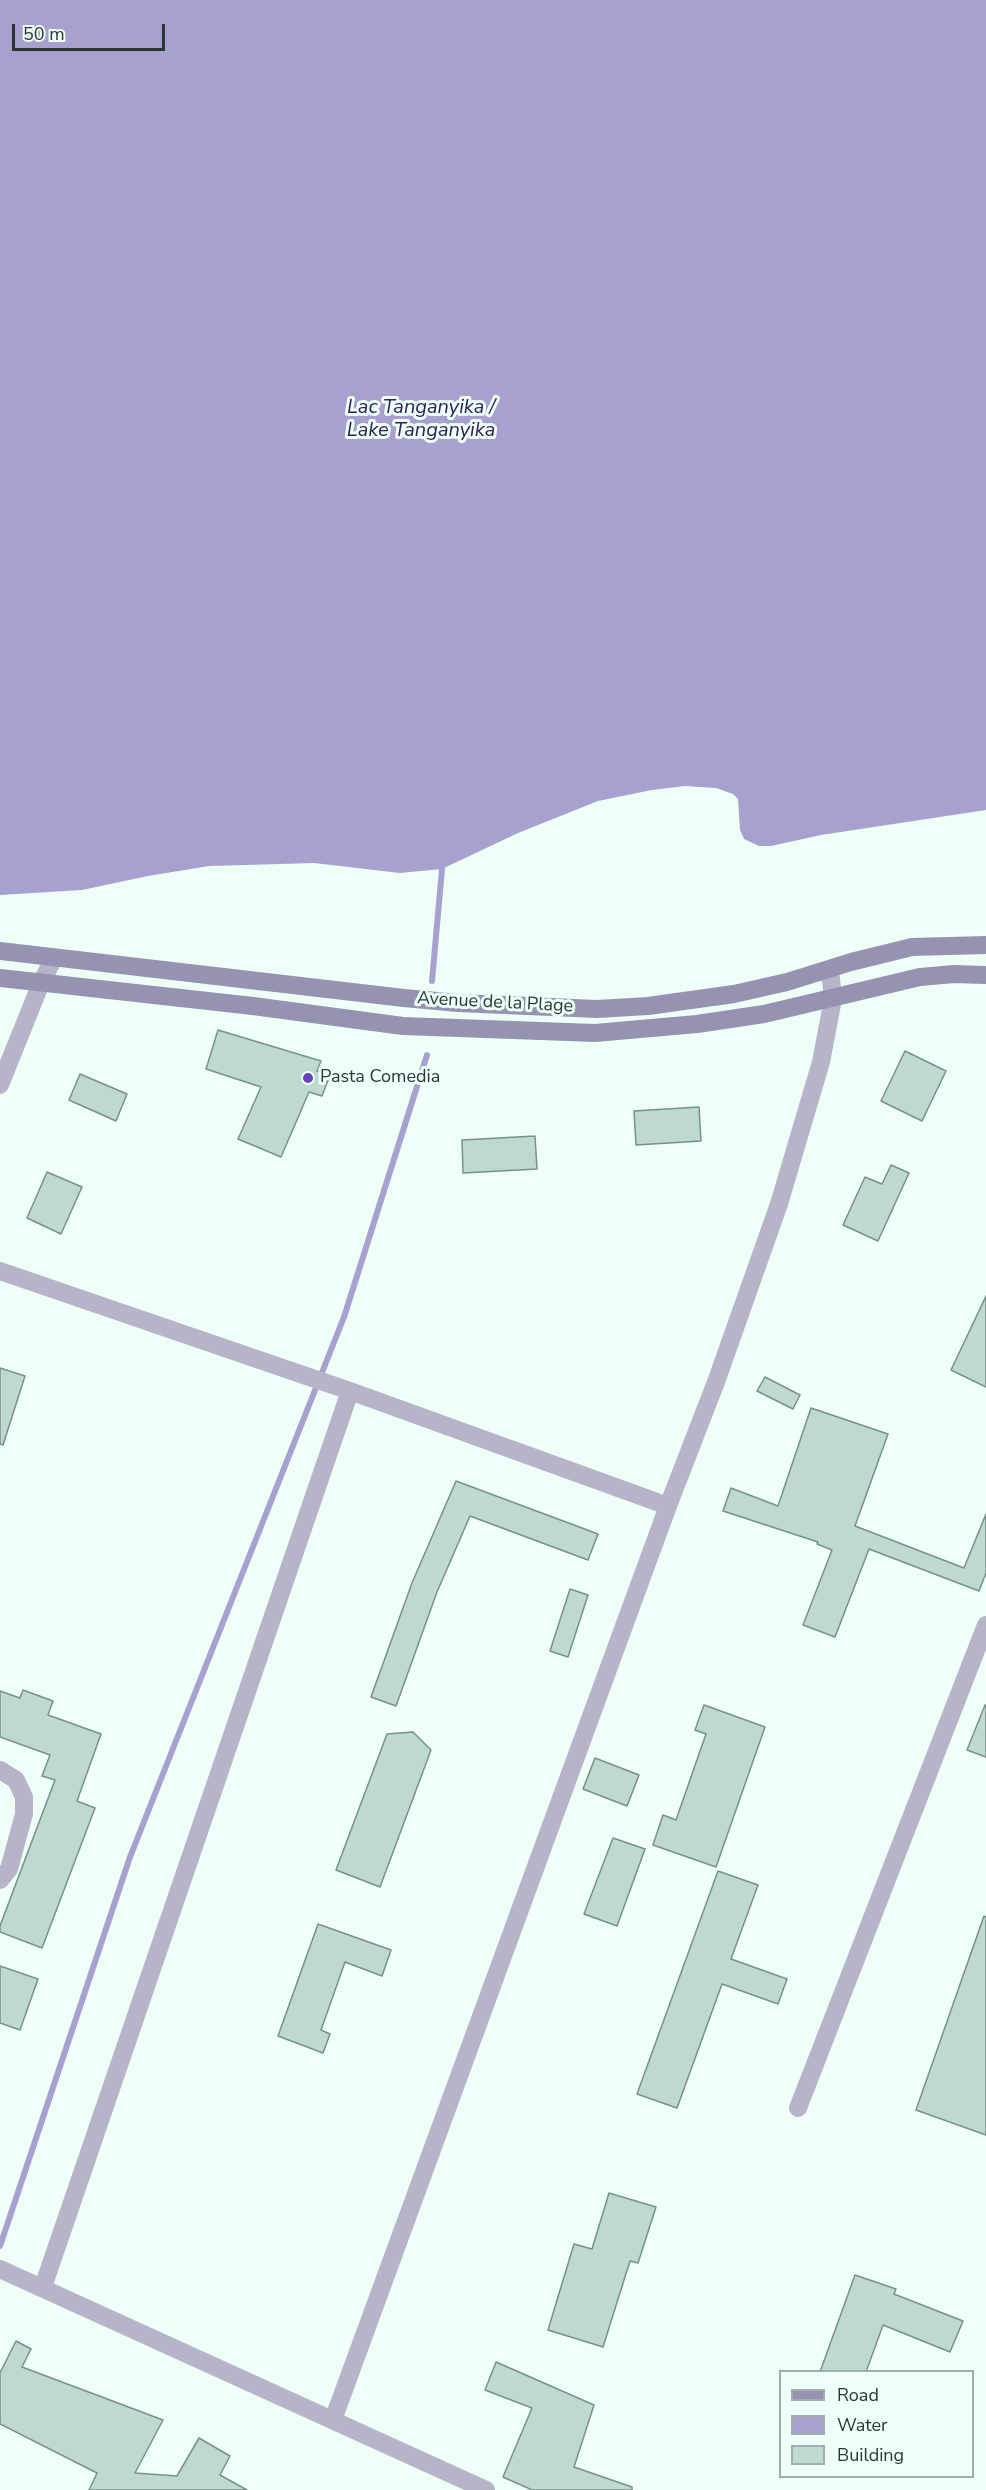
<!DOCTYPE html>
<style>
body{margin:0}
#map{position:relative;width:986px;height:2490px;overflow:hidden;background:#eefff8;font-family:"Nunito Sans",sans-serif}
canvas{display:block}
.legend{position:absolute;left:779px;top:2370px;width:195px;height:108px;box-sizing:border-box;background:#eefff8;border:2px solid #a0afa9;margin:0;padding:8px 10px;list-style:none;font-size:18px;color:#2c3833}
.legend li{display:flex;align-items:center;gap:12px;height:30px}
.legend b{width:30px;border:2px solid #a0afa9}
.scale{position:absolute;left:12px;top:24px;width:153px;height:27px;box-sizing:border-box;border:3px solid #2c3833;border-top:0;padding-left:8px;font-size:18px;line-height:21px;white-space:nowrap;color:#2c3833;-webkit-text-stroke:4px #eefff8;paint-order:stroke}
</style>
<div id="map">
<canvas width="986" height="2490"></canvas>
<ul class="legend">
<li><b style="height:8px;background:#9692b1"></b>Road</li>
<li><b style="height:16px;background:#a8a0cf"></b>Water</li>
<li><b style="height:16px;background:#bedad0"></b>Building</li>
</ul>
<div class="scale">50 m</div>
</div>
<script>
const c = document.querySelector('canvas').getContext('2d');
c.lineJoin = 'round';
function fill(path, color) { c.fillStyle = color; c.fill(path, 'evenodd'); }
const shape = rows => new Path2D(rows.map(r => 'M' + r).join(''));
function trace(path, color, width, dash) { c.strokeStyle = color; c.lineWidth = width; c.lineCap = dash ? 'butt' : 'round'; c.setLineDash(dash || []); c.stroke(path); }
function label(font, color, halo, rows, align = 'center') {
  c.font = font + ' "Nunito Sans",sans-serif'; c.lineWidth = 6; c.setLineDash([]); c.textBaseline = 'middle'; c.strokeStyle = halo; c.fillStyle = color; for (const [text, x, y, turn = 0] of rows) {
    c.save(); c.translate(x, y); c.rotate((+turn || 0) * Math.PI / 180); c.textAlign = isNaN(turn) ? turn : align; if (halo) c.strokeText(text, 0, 0); c.fillText(text, 0, 0); c.restore();
  }
}
fill(shape([
 [0,0,986,0,986,810,821,835,771,846,759,846,744,839,740,830,738,799,733,794,716,788,685,786,652,790,598,801,518,833,442,869,400,873,314,863,209,866,148,876,82,890,0,895]
]), '#a8a0cf');
trace(shape([
 [432,981,442,869],
 [0,2246,130,1857,344,1317,427,1055]
]), '#a8a0cf', 6);
const building = shape([
 [218,1030,321,1061,317,1071,330,1075,322,1096,309,1092,281,1157,238,1139,261,1087,206,1069,218,1030],
 [905,1051,946,1071,922,1121,881,1101,905,1051],
 [80,1074,127,1094,116,1121,69,1100,80,1074],
 [699,1107,701,1141,636,1145,634,1111,699,1107],
 [535,1136,537,1169,463,1173,462,1140,535,1136],
 [891,1165,909,1173,878,1241,843,1225,865,1177,882,1184,891,1165],
 [47,1172,82,1187,61,1234,27,1218,47,1172],
 [986,1296,986,1387,951,1370,986,1296],
 [0,1368,25,1376,3,1445,0,1444,0,1368],
 [765,1377,800,1395,793,1409,757,1391,765,1377],
 [811,1408,888,1434,855,1526,964,1568,986,1514,986,1573,979,1591,869,1549,835,1637,803,1625,832,1550,817,1544,818,1542,723,1511,731,1488,778,1506,811,1408],
 [456,1481,598,1534,588,1560,470,1516,437,1592,396,1706,371,1697,412,1583,456,1481],
 [570,1589,588,1595,568,1657,550,1651,570,1589],
 [23,1690,53,1701,48,1715,101,1734,77,1801,95,1808,42,1948,0,1932,0,1926,55,1780,42,1776,50,1755,0,1737,0,1691,20,1698,23,1690],
 [704,1705,765,1727,716,1867,653,1845,663,1815,676,1820,706,1734,695,1730,704,1705],
 [985,1705,986,1705,986,1757,967,1750,985,1705],
 [413,1732,431,1750,380,1887,336,1870,387,1734,413,1732],
 [595,1758,639,1775,627,1806,583,1789,595,1758],
 [613,1838,645,1849,617,1926,584,1914,613,1838],
 [718,1871,758,1885,731,1959,787,1979,778,2004,722,1984,677,2108,637,2094,718,1871],
 [984,1916,986,1917,986,2135,916,2110,984,1916],
 [318,1924,391,1950,382,1976,345,1962,321,2030,330,2034,323,2053,278,2036,318,1924],
 [0,1966,38,1979,20,2030,0,2023,0,1966],
 [609,2193,656,2207,638,2263,630,2261,603,2347,548,2330,574,2244,592,2249,609,2193],
 [855,2275,896,2289,894,2294,963,2321,950,2352,883,2325,866,2372,820,2372,855,2275],
 [16,2341,31,2349,22,2367,163,2420,135,2473,177,2476,199,2438,230,2456,220,2475,247,2490,89,2490,97,2473,0,2424,0,2373,16,2341],
 [496,2362,594,2405,574,2467,632,2487,632,2490,532,2490,503,2477,532,2408,485,2390,496,2362]
]);
fill(building, '#bedad0');
trace(building, '#779188', 1.5);
trace(shape([
 [0,1085,41,983,54,958],
 [0,1271,350,1391,668,1506],
 [0,1770,16,1780,24,1797,24,1814,9,1869,0,1880],
 [798,2108,986,1625],
 [0,2269,486,2490],
 [43,2287,350,1391],
 [333,2420,668,1506,716,1382,779,1204,821,1062,833,999,830,970]
]), '#b7b4ca', 18);
trace(shape([
 [0,951,404,998,458,1003,597,1009,648,1006,734,994,787,982,851,962,912,947,986,945],
 [0,978,253,1006,403,1026,595,1033,697,1024,764,1014,920,977,954,974,986,975]
]), '#9692b1', 18);
for (const [x, y, r, color] of [
 [308,1078,6,"#6643bb"]
]) { const dot = new Path2D(); dot.arc(x, y, r, 0, 2 * Math.PI); c.fillStyle = color; c.fill(dot); trace(dot, '#eefff8', 2); }
label('18px', '#2c3833', '#eefff8', [
 ["Avenue de la Plage",495,1003,3]
]);
label('18px', '#2c3833', '#eefff8', [
 ["Pasta Comedia",320,1078]
], 'left');
label('italic 20px', '#2f2058', '#eefff8', [
 ["Lac Tanganyika /",421,408],
 ["Lake Tanganyika",421,431]
]);
</script>
